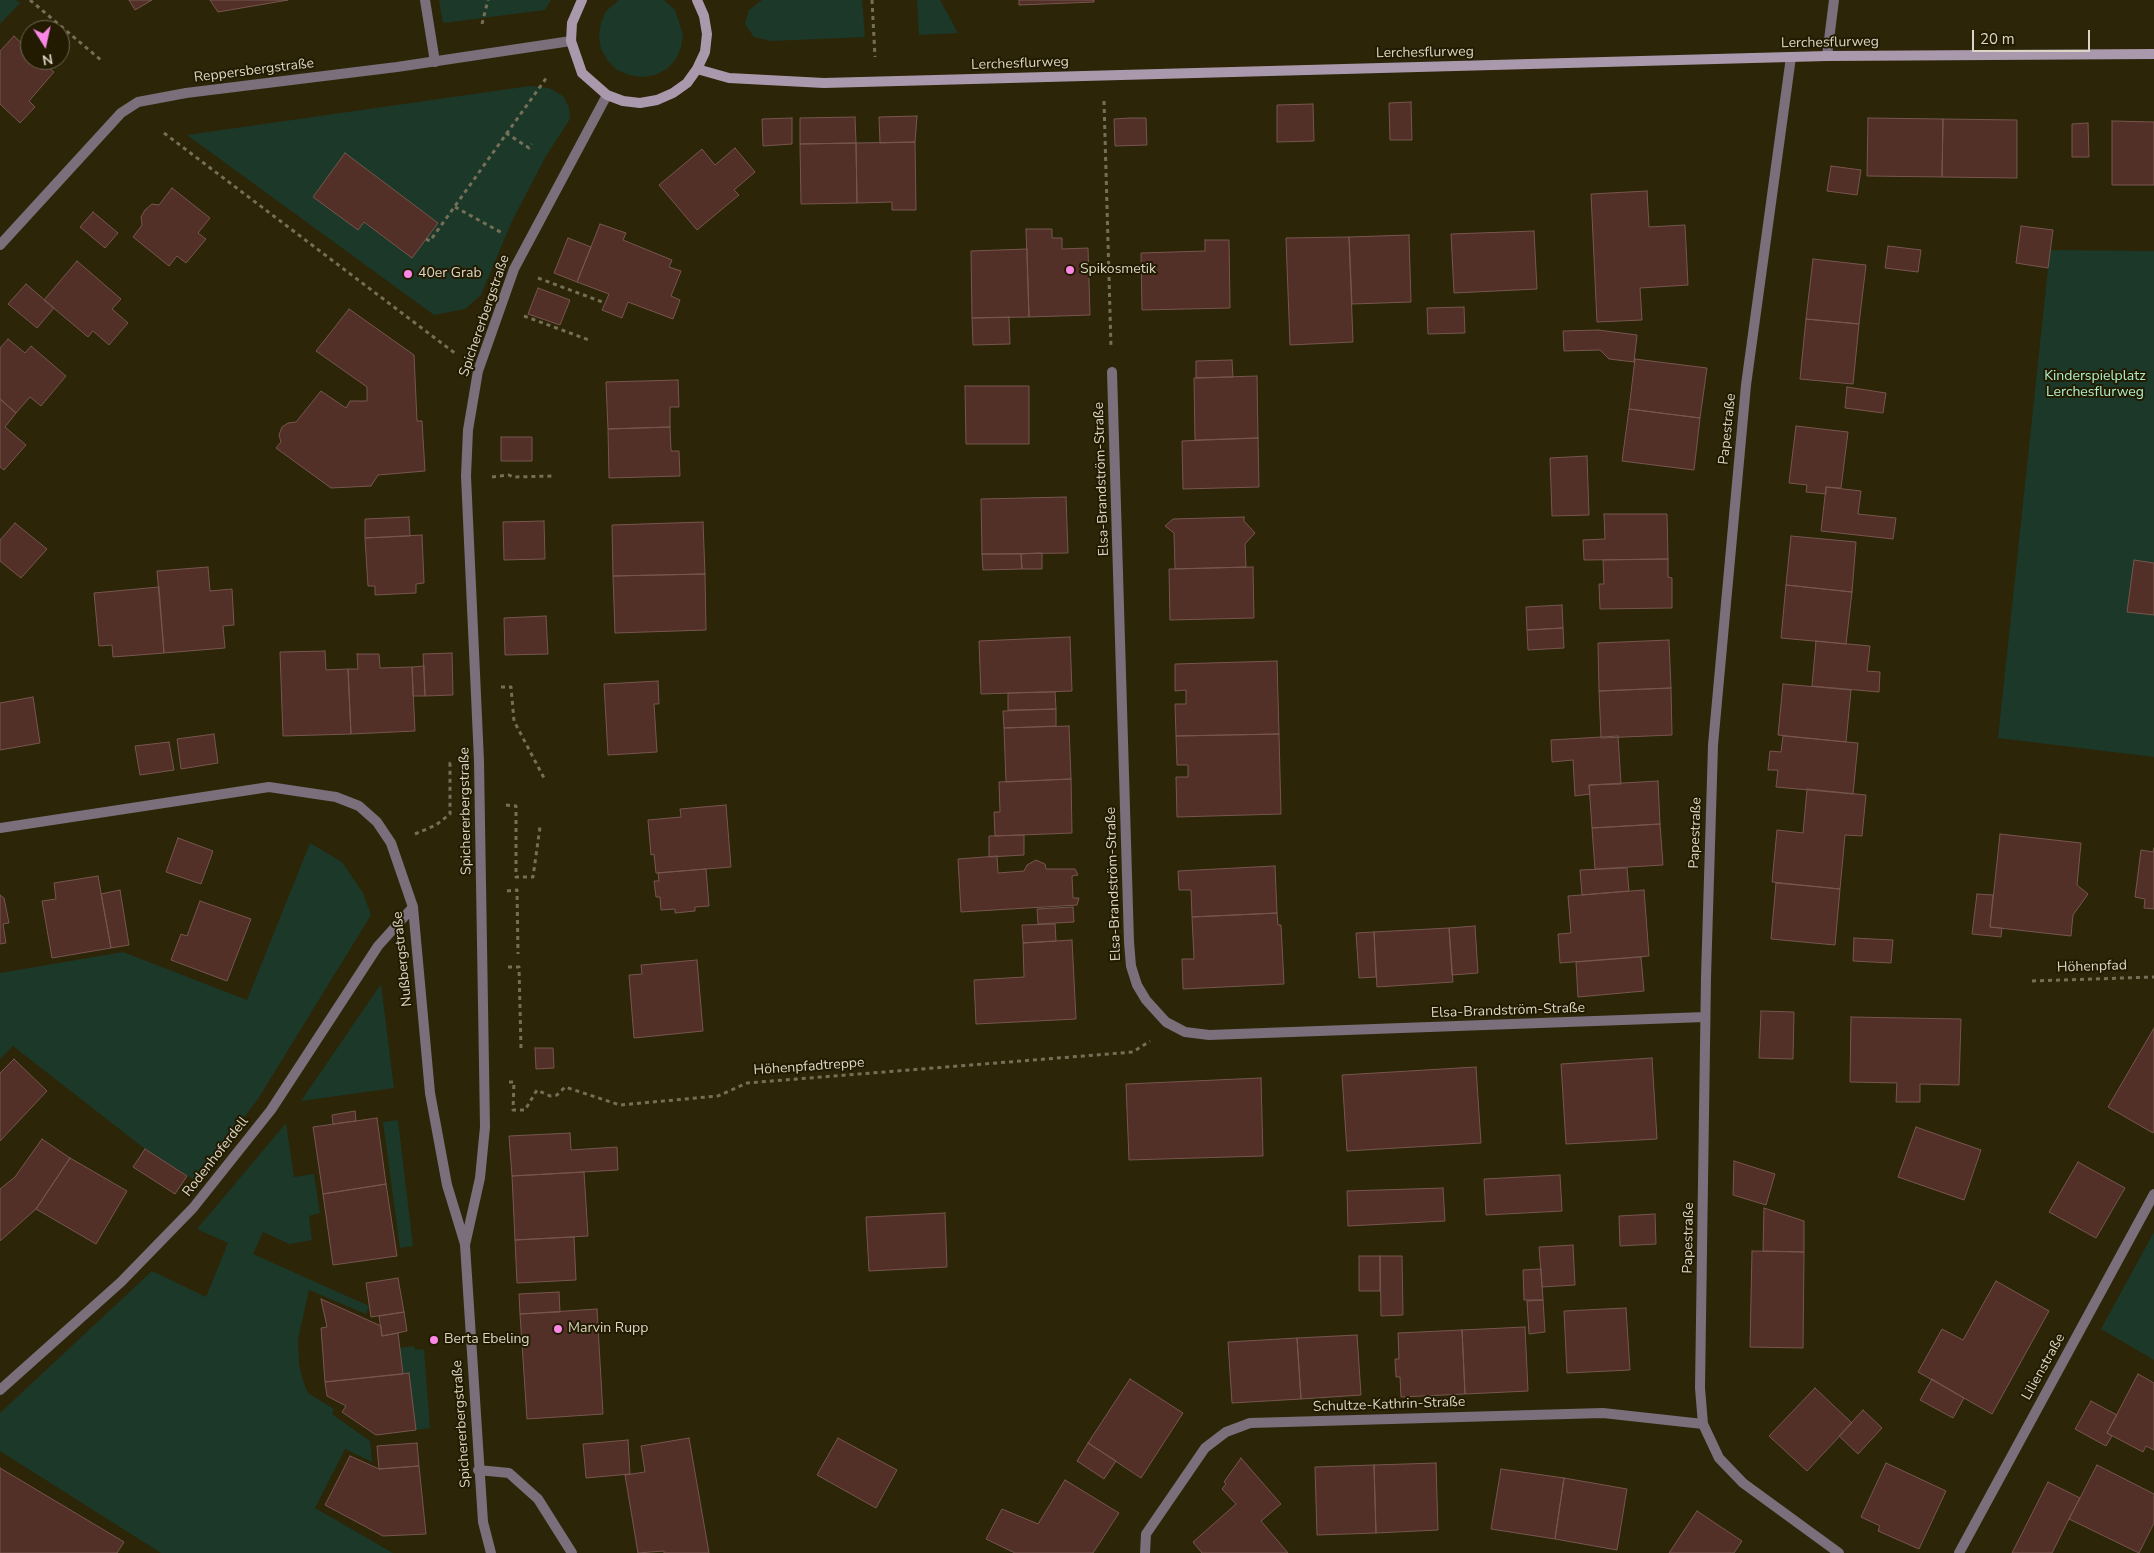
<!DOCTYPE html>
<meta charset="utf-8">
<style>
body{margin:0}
#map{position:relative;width:2154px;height:1553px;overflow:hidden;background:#2d2508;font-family:"Nunito Sans",sans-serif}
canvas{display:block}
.north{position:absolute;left:20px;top:20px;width:50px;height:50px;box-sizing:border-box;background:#231b01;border:1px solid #6c654f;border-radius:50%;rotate:170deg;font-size:14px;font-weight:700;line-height:20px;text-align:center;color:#dad5c4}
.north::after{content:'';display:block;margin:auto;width:18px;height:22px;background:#fb87e6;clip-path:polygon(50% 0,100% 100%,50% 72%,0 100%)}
.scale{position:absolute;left:1972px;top:30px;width:118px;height:22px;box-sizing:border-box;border:2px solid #dad5c4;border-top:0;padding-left:6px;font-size:15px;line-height:18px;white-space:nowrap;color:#dad5c4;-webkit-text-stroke:4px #231b01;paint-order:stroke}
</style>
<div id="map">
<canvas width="2154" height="1553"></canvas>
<div class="north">N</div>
<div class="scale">20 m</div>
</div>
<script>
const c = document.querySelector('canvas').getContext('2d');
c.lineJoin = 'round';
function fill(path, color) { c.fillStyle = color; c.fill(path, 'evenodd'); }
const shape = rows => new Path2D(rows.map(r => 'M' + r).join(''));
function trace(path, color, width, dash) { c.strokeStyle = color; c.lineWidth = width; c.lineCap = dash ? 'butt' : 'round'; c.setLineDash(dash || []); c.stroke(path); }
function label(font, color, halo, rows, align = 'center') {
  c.font = font + ' "Nunito Sans",sans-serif'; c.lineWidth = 4; c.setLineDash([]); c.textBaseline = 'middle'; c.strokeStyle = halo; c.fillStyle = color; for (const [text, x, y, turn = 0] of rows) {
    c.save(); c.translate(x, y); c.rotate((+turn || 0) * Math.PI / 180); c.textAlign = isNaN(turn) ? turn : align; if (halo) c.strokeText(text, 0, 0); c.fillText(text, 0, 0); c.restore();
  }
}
fill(shape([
 [0,0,16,0,20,3,0,24],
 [439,0,551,0,545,10,443,23],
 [619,0,664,0,675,10,683,34,681,47,676,59,667,69,655,75,642,77,629,75,617,70,608,61,601,49,599,36,601,23,606,11],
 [762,0,862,0,865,37,771,41,754,37,745,24,749,10],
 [917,0,940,0,958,33,919,35],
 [530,86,549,88,563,96,569,107,570,119,546,156,512,221,481,295,465,309,434,315,187,135],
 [345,153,438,223,412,258,364,222,358,230,313,197],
 [2050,250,2154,251,2154,757,1998,738],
 [310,843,342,862,363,893,371,915,258,1099,196,1181,145,1149,13,1046,0,1059,0,973,123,952,247,1000],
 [381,984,394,1088,301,1101],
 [398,1120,413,1246,400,1248,383,1122],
 [286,1123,294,1177,314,1174,320,1213,309,1216,312,1240,289,1244,263,1232,253,1254,369,1306,366,1314,309,1290,298,1339,299,1364,303,1381,308,1393,334,1409,332,1414,370,1441,372,1462,345,1449,315,1508,393,1553,161,1553,0,1451,0,1413,152,1271,206,1297,228,1243,197,1229],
 [2154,1232,2154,1360,2101,1329],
 [414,1346,415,1350,424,1349,430,1428,416,1430,409,1374,403,1374,400,1348]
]), '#1b3829');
const building = shape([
 [129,0,152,0,135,10,129,0],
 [210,0,288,0,218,12,210,0],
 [1019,0,1094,0,1094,2,1019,5,1019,0],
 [14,36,30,51,30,60,40,60,54,72,29,101,35,107,20,123,0,104,0,51,14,36],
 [1411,102,1412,140,1390,140,1389,103,1411,102],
 [1313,104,1314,141,1277,142,1277,105,1313,104],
 [917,116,915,142,880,143,879,117,917,116],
 [855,117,856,143,800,144,800,118,855,117],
 [792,118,792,144,763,146,762,119,792,118],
 [1130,118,1146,118,1147,145,1115,146,1114,119,1130,118],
 [1868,118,1943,119,1942,177,1867,176,1868,118],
 [1943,119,2017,120,2017,178,1942,177,1943,119],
 [2112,121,2154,122,2154,185,2112,185,2112,121],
 [2088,123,2089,157,2072,157,2072,124,2088,123],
 [915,142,916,210,892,210,892,202,857,203,856,143,915,142],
 [856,143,857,203,801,204,800,144,856,143],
 [735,148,755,172,734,190,739,195,697,230,659,185,702,149,715,165,735,148],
 [345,153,438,223,412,258,364,222,358,230,313,197,345,153],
 [1831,166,1861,170,1857,195,1827,191,1831,166],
 [172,188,210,218,198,233,206,239,186,263,177,256,169,266,133,237,142,225,141,217,145,210,152,204,159,205,172,188],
 [1647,191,1649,227,1685,225,1688,285,1640,288,1642,320,1597,322,1591,194,1647,191],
 [93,212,118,233,105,248,80,227,93,212],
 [600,224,626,233,623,240,672,260,669,267,681,271,671,296,680,300,673,319,628,302,622,318,602,310,609,294,577,282,600,224],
 [2021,226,2053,230,2048,268,2016,263,2021,226],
 [1026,229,1052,229,1052,238,1062,238,1062,249,1088,248,1090,315,1029,317,1026,229],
 [1534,231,1537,289,1454,293,1451,234,1534,231],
 [1409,235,1411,302,1352,304,1349,237,1409,235],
 [1349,237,1353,342,1290,345,1286,238,1349,237],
 [568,238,591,247,577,282,554,273,568,238],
 [1205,240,1229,240,1230,308,1142,310,1141,253,1205,251,1205,240],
 [1888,246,1921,250,1918,272,1885,268,1888,246],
 [1027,249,1029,317,972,318,971,251,1027,249],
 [1813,259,1866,265,1859,324,1806,319,1813,259],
 [77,261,121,299,112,309,128,323,109,345,93,331,88,337,44,300,77,261],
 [26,284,54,308,37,328,8,304,26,284],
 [538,288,570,300,560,325,528,314,538,288],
 [1464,307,1465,333,1428,334,1427,308,1464,307],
 [349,309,414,355,417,421,422,421,425,471,378,475,371,486,331,488,276,448,281,442,279,435,282,427,288,423,296,422,321,391,346,408,350,401,367,401,367,387,316,351,349,309],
 [1009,317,1010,344,973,345,972,318,1009,317],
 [1806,319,1859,324,1853,384,1800,379,1806,319],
 [1598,330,1637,335,1634,362,1609,359,1600,350,1564,351,1563,331,1598,330],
 [8,339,25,353,31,346,66,376,41,406,30,397,16,413,0,399,0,348,8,339],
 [1635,359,1707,368,1700,418,1629,409,1635,359],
 [1232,360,1233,377,1196,378,1196,361,1232,360],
 [1257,376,1258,438,1195,440,1194,378,1257,376],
 [678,380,679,407,670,407,670,427,608,429,606,382,678,380],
 [965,386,1029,386,1029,444,966,444,965,386],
 [1847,387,1886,393,1883,413,1845,408,1847,387],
 [0,399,16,413,5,427,26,445,4,470,0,467,0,399],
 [1629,409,1700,418,1694,470,1622,461,1629,409],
 [1796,426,1848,432,1841,488,1826,487,1826,494,1806,492,1807,485,1789,483,1796,426],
 [670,427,671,451,679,451,680,476,609,478,608,429,670,427],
 [501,437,532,437,532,461,501,461,501,437],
 [1258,438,1259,487,1183,489,1182,441,1258,438],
 [1587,456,1589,515,1552,516,1550,458,1587,456],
 [1826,487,1861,491,1858,514,1896,518,1893,539,1821,531,1826,487],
 [1066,497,1068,553,982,554,981,499,1066,497],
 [1604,514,1667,514,1668,559,1584,560,1583,540,1605,539,1604,514],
 [409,517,410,536,365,538,365,519,409,517],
 [1244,517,1244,521,1255,533,1245,544,1246,567,1175,569,1174,533,1165,526,1173,519,1244,517],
 [544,521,545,559,504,560,503,522,544,521],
 [703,522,705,574,613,576,612,525,703,522],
 [15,523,47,549,21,578,0,561,0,540,15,523],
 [422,535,424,583,416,584,416,593,375,595,375,586,368,586,365,538,422,535],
 [1791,536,1856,542,1852,592,1786,585,1791,536],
 [1037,553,1042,553,1042,569,1022,569,1021,554,1037,553],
 [982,554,1021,554,1022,569,983,570,982,554],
 [1668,559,1668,577,1672,578,1672,608,1600,609,1599,584,1604,584,1603,560,1668,559],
 [2134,560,2154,563,2154,615,2127,612,2134,560],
 [208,567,210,591,232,589,234,625,223,626,225,648,164,653,157,571,208,567],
 [1253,567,1254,618,1170,620,1169,569,1253,567],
 [705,574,706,630,615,633,613,576,705,574],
 [1786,585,1852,592,1846,644,1781,638,1786,585],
 [159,587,164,653,113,657,112,645,99,646,94,593,159,587],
 [1562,605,1563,628,1527,630,1526,607,1562,605],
 [546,616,548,654,505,655,504,618,546,616],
 [1563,628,1564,648,1528,650,1527,630,1563,628],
 [1070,637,1072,691,981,694,979,641,1070,637],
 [1669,640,1671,688,1599,691,1598,643,1669,640],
 [1816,641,1870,646,1867,671,1880,672,1879,692,1812,686,1816,641],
 [325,651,326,670,348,669,351,734,283,736,280,652,325,651],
 [452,653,453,695,425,696,423,654,452,653],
 [357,654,379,654,380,668,412,667,415,731,351,734,348,669,358,669,357,654],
 [1277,661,1279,734,1176,736,1175,704,1186,704,1186,690,1175,691,1175,664,1277,661],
 [424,666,425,696,413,696,412,667,424,666],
 [658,681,659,704,654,704,657,752,608,755,604,684,658,681],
 [1783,684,1851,690,1846,742,1778,735,1783,684],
 [1671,688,1672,735,1601,738,1599,691,1671,688],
 [1055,692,1056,709,1008,710,1008,693,1055,692],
 [33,697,40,743,0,750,0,703,33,697],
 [1056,709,1056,726,1004,728,1003,711,1056,709],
 [1069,726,1071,779,1006,782,1004,728,1069,726],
 [214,734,218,763,181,769,177,739,214,734],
 [1279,734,1281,814,1177,817,1176,777,1188,777,1188,765,1177,765,1176,736,1279,734],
 [1618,736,1621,784,1589,785,1590,794,1575,796,1573,760,1552,762,1551,740,1618,736],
 [1783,736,1858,743,1853,794,1776,787,1778,770,1768,770,1770,751,1781,752,1783,736],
 [169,742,174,770,140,775,135,746,169,742],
 [1071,779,1072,833,995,836,994,812,1000,812,999,782,1071,779],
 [1658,781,1660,824,1592,828,1589,785,1658,781],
 [1807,789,1866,795,1862,836,1845,835,1840,889,1772,882,1777,830,1803,833,1807,789],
 [726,805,731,867,656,873,654,854,651,855,648,820,681,817,680,809,726,805],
 [1660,824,1663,865,1595,869,1592,828,1660,824],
 [2000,834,2081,843,2077,885,2088,894,2073,915,2071,936,1990,927,2000,834],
 [1024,835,1024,855,989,857,989,836,1024,835],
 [178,838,213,851,201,884,166,872,178,838],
 [2154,848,2154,909,2144,908,2145,899,2135,897,2141,850,2153,852,2154,848],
 [997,856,998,873,1024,871,1027,865,1036,860,1045,864,1046,869,1075,869,1078,875,1072,876,1073,898,1079,898,1077,905,961,912,958,859,997,856],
 [1275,866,1277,913,1192,917,1191,890,1179,890,1178,871,1275,866],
 [1627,868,1629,891,1582,895,1580,870,1627,868],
 [706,869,709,906,695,907,695,911,675,913,675,909,661,910,660,897,656,897,654,881,659,881,658,873,706,869],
 [98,876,111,948,52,958,42,901,56,899,54,883,98,876],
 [1776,883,1840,889,1835,945,1771,939,1776,883],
 [120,890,129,945,111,948,101,894,120,890],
 [1644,890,1649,956,1560,963,1558,934,1571,933,1568,896,1644,890],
 [1977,894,1993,895,1990,927,2002,928,2001,937,1972,934,1977,894],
 [0,895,4,898,9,923,3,924,6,943,0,944,0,895],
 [200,901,251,919,227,981,171,960,181,934,187,936,200,901],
 [1073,907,1074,922,1038,924,1037,909,1073,907],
 [1277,913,1278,925,1281,925,1284,984,1183,989,1182,959,1194,959,1192,917,1277,913],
 [1055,924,1056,941,1023,943,1022,925,1055,924],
 [1475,926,1478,973,1452,975,1449,928,1475,926],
 [1449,928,1453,982,1377,987,1374,932,1449,928],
 [1374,932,1376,977,1359,978,1356,933,1374,932],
 [1854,938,1893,940,1891,963,1853,961,1854,938],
 [1072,940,1076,1019,976,1024,974,980,1024,977,1023,943,1072,940],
 [1641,957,1644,991,1578,997,1576,962,1641,957],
 [697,960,703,1031,634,1038,629,975,642,974,641,965,697,960],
 [1761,1011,1794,1012,1793,1059,1759,1058,1761,1011],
 [1851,1017,1961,1019,1959,1085,1920,1084,1920,1102,1896,1102,1897,1083,1850,1082,1851,1017],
 [2154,1028,2154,1131,2153,1133,2108,1107,2154,1028],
 [535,1048,553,1048,554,1068,536,1069,535,1048],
 [1652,1058,1657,1139,1566,1144,1561,1064,1652,1058],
 [14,1059,47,1091,0,1141,0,1073,14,1059],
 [1476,1067,1481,1143,1347,1151,1342,1075,1476,1067],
 [1261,1078,1263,1156,1129,1160,1126,1084,1261,1078],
 [355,1111,356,1121,333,1124,332,1115,355,1111],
 [377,1118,386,1184,323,1194,313,1127,377,1118],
 [1916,1127,1981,1150,1964,1200,1898,1177,1916,1127],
 [570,1133,571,1150,617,1147,618,1170,512,1176,509,1136,570,1133],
 [42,1139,70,1158,36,1209,0,1241,0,1189,15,1177,42,1139],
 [145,1149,187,1176,175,1194,133,1167,145,1149],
 [70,1158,127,1191,96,1244,36,1209,70,1158],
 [1734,1161,1775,1174,1766,1205,1733,1195,1734,1161],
 [2078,1162,2125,1188,2096,1238,2049,1212,2078,1162],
 [584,1172,588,1236,515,1240,512,1176,584,1172],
 [1560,1175,1562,1211,1486,1215,1484,1179,1560,1175],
 [386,1184,397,1256,333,1265,323,1194,386,1184],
 [1443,1188,1445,1221,1348,1226,1347,1191,1443,1188],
 [1764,1208,1804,1221,1804,1252,1763,1251,1764,1208],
 [945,1213,947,1267,869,1271,866,1217,945,1213],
 [1655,1214,1656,1244,1620,1246,1619,1216,1655,1214],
 [574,1237,576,1280,517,1283,515,1240,574,1237],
 [1573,1245,1575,1285,1542,1287,1539,1247,1573,1245],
 [1752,1251,1804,1252,1803,1348,1750,1347,1752,1251],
 [1359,1256,1380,1256,1380,1291,1359,1291,1359,1256],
 [1380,1256,1402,1256,1403,1315,1381,1316,1380,1256],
 [1541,1269,1543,1300,1524,1300,1523,1270,1541,1269],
 [398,1278,404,1312,371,1317,366,1283,398,1278],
 [1996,1281,2049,1311,1992,1414,1918,1372,1942,1329,1963,1340,1996,1281],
 [559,1292,560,1312,520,1314,519,1294,559,1292],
 [321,1299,381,1326,382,1336,398,1333,403,1374,325,1382,321,1328,327,1327,321,1299],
 [1543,1300,1545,1332,1529,1334,1527,1301,1543,1300],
 [1626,1308,1630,1370,1567,1373,1564,1311,1626,1308],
 [597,1309,603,1414,527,1419,520,1314,597,1309],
 [404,1312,407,1331,382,1336,379,1316,404,1312],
 [1525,1327,1528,1391,1465,1394,1462,1330,1525,1327],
 [1462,1330,1465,1394,1401,1397,1400,1377,1396,1377,1395,1359,1399,1359,1398,1333,1462,1330],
 [1357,1335,1361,1395,1301,1399,1297,1338,1357,1335],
 [1297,1338,1301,1399,1232,1403,1228,1342,1297,1338],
 [409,1373,416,1430,376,1435,342,1412,346,1406,327,1396,325,1382,409,1373],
 [2138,1374,2154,1383,2154,1450,2146,1446,2143,1452,2107,1433,2138,1374],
 [1130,1379,1183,1413,1141,1478,1088,1443,1130,1379],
 [1932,1379,1964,1398,1953,1418,1920,1400,1932,1379],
 [1815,1388,1852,1423,1807,1471,1769,1436,1815,1388],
 [2091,1401,2117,1415,2107,1433,2112,1436,2106,1446,2075,1429,2091,1401],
 [1863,1410,1882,1428,1858,1454,1839,1436,1863,1410],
 [689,1438,709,1553,664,1553,664,1551,638,1553,625,1475,645,1472,641,1446,689,1438],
 [838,1438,897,1470,876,1508,817,1475,838,1438],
 [628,1440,630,1474,586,1478,583,1444,628,1440],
 [417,1443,419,1466,379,1469,377,1446,417,1443],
 [1088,1443,1116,1461,1104,1479,1077,1461,1088,1443],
 [350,1456,379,1469,419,1466,426,1534,383,1536,325,1505,350,1456],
 [1241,1458,1281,1504,1261,1521,1288,1553,1202,1553,1193,1542,1236,1504,1222,1489,1226,1484,1224,1482,1241,1458],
 [1436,1463,1438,1530,1376,1533,1374,1465,1436,1463],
 [1886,1463,1946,1491,1919,1549,1878,1531,1880,1526,1861,1517,1886,1463],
 [1374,1465,1376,1533,1317,1535,1315,1467,1374,1465],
 [2097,1465,2154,1494,2154,1523,2139,1553,2069,1519,2097,1465],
 [0,1468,124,1542,117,1553,0,1553,0,1468],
 [1501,1469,1564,1478,1555,1539,1491,1529,1501,1469],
 [1564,1478,1627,1489,1617,1550,1555,1539,1564,1478],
 [1065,1480,1119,1513,1093,1553,1015,1553,986,1539,1002,1509,1038,1524,1065,1480],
 [2048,1482,2080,1498,2069,1519,2052,1553,2012,1553,2048,1482],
 [1697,1511,1742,1541,1734,1553,1669,1553,1697,1511]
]);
fill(building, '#523028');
trace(building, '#76564e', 1);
trace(shape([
 [30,0,102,61],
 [872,0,875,57],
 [482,24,488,0],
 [1104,101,1111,347],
 [164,133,456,354],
 [506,133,529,148,532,144],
 [455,207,504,234],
 [426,239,430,241,547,77],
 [538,278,605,303],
 [524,316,589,340],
 [492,477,509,475,513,477,554,476],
 [501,687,511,687,514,721,545,780],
 [506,805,516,806,516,877,533,877,540,827],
 [415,834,436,825,450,814,450,763,454,763],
 [507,891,517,890,518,954],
 [508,967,519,967,521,1048],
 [2032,981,2154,977],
 [509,1082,514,1082,513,1110,525,1110,537,1090,550,1096,557,1095,565,1087,620,1105,718,1096,747,1083,1133,1052,1150,1041]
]), '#766f57', 3, [4, 4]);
trace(shape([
 [425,0,435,62]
]), '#7a6f7b', 10);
trace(shape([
 [1827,56,1834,0],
 [1791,57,1746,385,1713,745,1706,977,1700,1388,1703,1424,1719,1458,1743,1483,1839,1553],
 [0,245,121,113,138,102,186,93,397,67,571,41],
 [1112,372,1129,942,1131,966,1137,985,1146,1000,1166,1022,1185,1032,1209,1035,1705,1017],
 [0,828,269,787,336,797,359,806,377,822,391,843,413,907,430,1093,447,1185,465,1244],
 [0,1390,121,1282,193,1208,271,1110,378,946,413,907],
 [478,1470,509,1473,538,1499,572,1553],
 [491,1553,483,1522,465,1245,480,1178,485,1127,479,761,466,476,468,430,478,371,514,269,607,95],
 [1145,1553,1146,1534,1205,1448,1226,1432,1250,1423,1603,1413,1703,1424],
 [1959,1553,2154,1194]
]), '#7a6f7b', 10);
trace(shape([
 [582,0,572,23,571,41,582,73,607,95,623,101,640,103,657,100,673,93,687,83,697,69,705,52,707,34,704,16,697,0],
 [697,69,729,78,824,83,1827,56,2154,54]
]), '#aa99ad', 10);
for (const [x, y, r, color] of [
 [1070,270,5,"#fb87e6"],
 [408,274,5,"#fb87e6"],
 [558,1329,5,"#fb87e6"],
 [434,1340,5,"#fb87e6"]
]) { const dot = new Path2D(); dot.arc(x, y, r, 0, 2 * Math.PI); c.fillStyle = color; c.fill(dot); trace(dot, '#231b01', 2); }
label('14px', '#dad5c4', '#231b01', [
 ["Lerchesflurweg",1830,43,-1],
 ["Lerchesflurweg",1425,53,-1],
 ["Lerchesflurweg",1020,64,-2],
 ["Reppersbergstraße",254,71,-7],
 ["Spichererbergstraße",485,316,-71],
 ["Papestraße",1728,429,-84],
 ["Elsa-Brandström-Straße",1102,479,-92],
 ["Spichererbergstraße",466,811,-91],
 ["Papestraße",1696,833,-88],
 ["Elsa-Brandström-Straße",1114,884,-92],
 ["Nußbergstraße",403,959,-96],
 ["Höhenpfad",2092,967,-2],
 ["Elsa-Brandström-Straße",1508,1011,-2],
 ["Höhenpfadtreppe",809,1067,-4],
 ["Rodenhoferdell",216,1157,-52],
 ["Papestraße",1689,1238,-89],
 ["Lilienstraße",2044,1367,-61],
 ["Schultze-Kathrin-Straße",1389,1405,-2],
 ["Spichererbergstraße",462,1424,-94]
]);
label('14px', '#dad5c4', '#231b01', [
 ["Spikosmetik",1080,270],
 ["40er Grab",418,274],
 ["Marvin Rupp",568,1329],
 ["Berta Ebeling",444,1340]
], 'left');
label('14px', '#acedc9', '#231b01', [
 ["Kinderspielplatz",2095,377],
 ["Lerchesflurweg",2095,393]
]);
</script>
